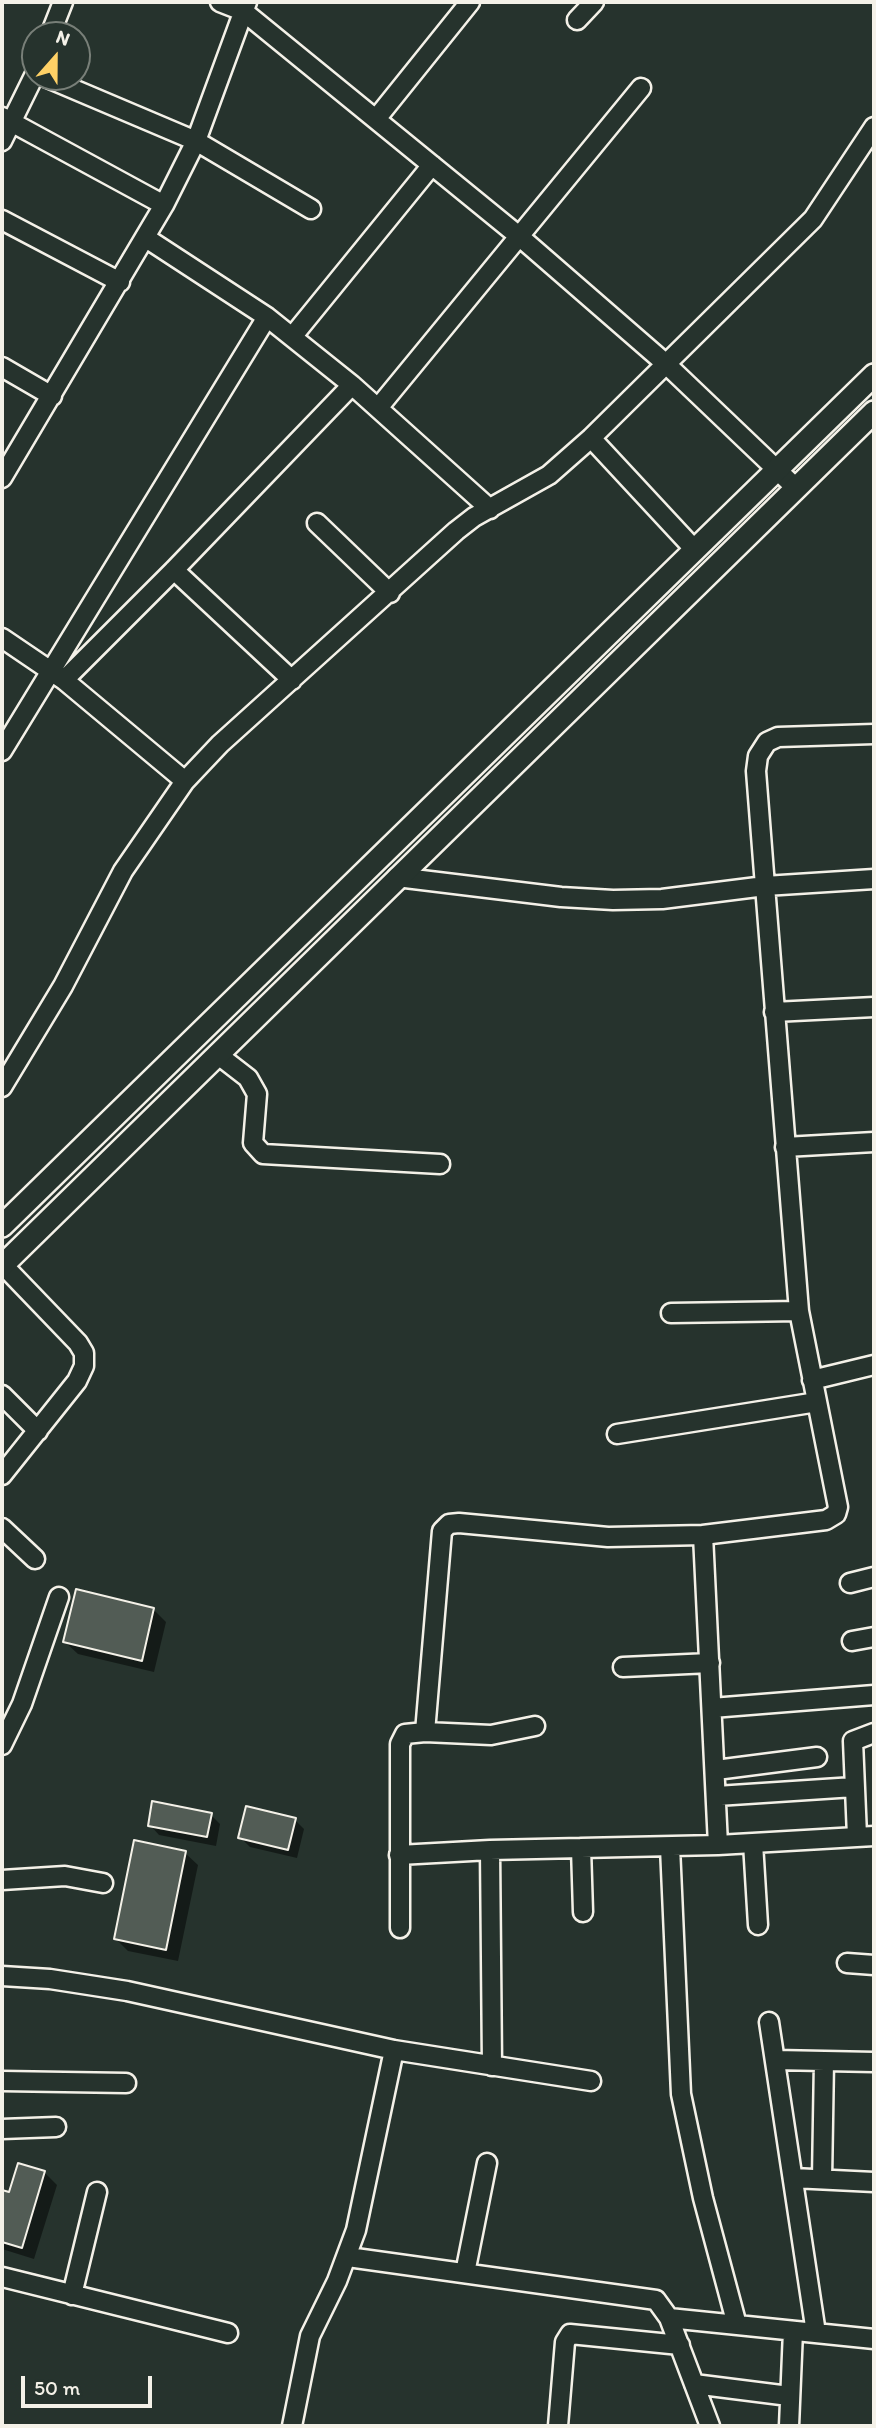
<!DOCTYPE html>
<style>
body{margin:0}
#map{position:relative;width:876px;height:2428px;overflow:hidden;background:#26332d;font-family:Itim,sans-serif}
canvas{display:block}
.frame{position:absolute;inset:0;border:4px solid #f4f1e8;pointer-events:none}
.north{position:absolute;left:21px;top:21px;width:70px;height:70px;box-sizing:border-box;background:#26332d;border:2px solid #787f78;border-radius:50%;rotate:21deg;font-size:19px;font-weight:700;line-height:28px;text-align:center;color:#f4f1e8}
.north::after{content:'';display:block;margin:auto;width:24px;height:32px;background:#ffd166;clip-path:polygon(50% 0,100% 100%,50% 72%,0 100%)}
.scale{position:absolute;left:21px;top:2376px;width:131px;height:32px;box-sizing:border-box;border:4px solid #f4f1e8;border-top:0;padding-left:9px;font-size:21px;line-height:24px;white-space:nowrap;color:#f4f1e8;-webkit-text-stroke:5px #26332d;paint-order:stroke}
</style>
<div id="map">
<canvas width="876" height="2428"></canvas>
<div class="frame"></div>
<div class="north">N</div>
<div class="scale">50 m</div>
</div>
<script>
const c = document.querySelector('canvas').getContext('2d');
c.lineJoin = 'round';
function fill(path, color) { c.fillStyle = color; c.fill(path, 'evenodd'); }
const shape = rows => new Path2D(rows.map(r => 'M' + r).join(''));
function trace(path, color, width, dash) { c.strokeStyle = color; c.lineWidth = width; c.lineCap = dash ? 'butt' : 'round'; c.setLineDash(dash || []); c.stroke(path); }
fill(shape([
 [154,1610,166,1622,154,1672,78,1654,65,1642],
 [211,1815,220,1824,216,1846,159,1835,150,1825],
 [295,1820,304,1829,297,1858,250,1847,240,1837],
 [185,1853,198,1865,178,1961,128,1951,116,1939],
 [19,2165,45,2173,57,2185,34,2259,2,2249,2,2191,10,2194]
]), '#0007');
const building = shape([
 [76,1589,154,1608,142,1661,63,1642,76,1589],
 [152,1801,212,1813,207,1837,148,1826,152,1801],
 [246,1806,296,1818,288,1850,238,1838,246,1806],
 [134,1840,186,1851,166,1950,114,1939,134,1840],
 [18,2163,45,2171,22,2248,2,2242,2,2190,9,2192,18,2163]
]);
fill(building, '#525c55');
trace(building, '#f4f1e8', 2);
const minor = shape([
 [220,2,243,11,520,237,665,363,796,488],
 [577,20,594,2],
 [50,35,63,2],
 [45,77,196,141,311,209],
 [2,117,164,205],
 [376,119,470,2],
 [2,141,35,74],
 [2,220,120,282],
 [146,238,267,317,352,385,490,509],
 [292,337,432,165],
 [2,367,52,396],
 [378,408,641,88],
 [591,438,695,550],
 [2,478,164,205,196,141,247,2],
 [317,523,390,593],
 [174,570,292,680],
 [2,638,64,680,185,781],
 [64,680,174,570,352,385],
 [2,751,267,317],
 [397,877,561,897,613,900,662,899,765,886,874,879],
 [774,1012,874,1007],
 [217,1054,248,1078,257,1094,253,1143,263,1154,440,1164],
 [2,1087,63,986,123,871,185,781,220,744,456,531,474,517,549,475,591,438,813,219,874,127],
 [785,1147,874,1142],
 [671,1313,799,1311],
 [812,1380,874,1365],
 [2,1395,38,1431],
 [617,1434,817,1402],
 [2,1475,77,1381,84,1366,84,1353,78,1343,3,1265],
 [2,1528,35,1559],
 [850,1583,874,1577],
 [852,1641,874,1637],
 [623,1667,710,1663],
 [712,1708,874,1695],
 [425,1732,491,1735,535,1726],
 [2,1745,22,1704,59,1597],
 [716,1770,817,1757],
 [717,1796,854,1787],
 [857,1836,853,1741,874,1733],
 [753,1843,758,1925],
 [718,1845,703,1535,826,1520,836,1514,838,1507,799,1311,765,886,756,771,758,756,767,742,778,737,874,734],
 [670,1847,681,2094,703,2198,737,2325],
 [581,1848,583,1912],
 [490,1850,492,2066],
 [399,1855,490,1850,718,1845,874,1836],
 [2,1880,65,1876,103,1883],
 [400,1928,400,1744,405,1734,425,1732,442,1531,449,1524,459,1523,608,1537,703,1535],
 [847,1963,874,1965],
 [2,1976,50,1979,127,1991,394,2050,591,2081],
 [769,2022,816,2333],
 [775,2060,874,2062],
 [2,2081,126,2083],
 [2,2129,56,2127],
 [793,2178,874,2182],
 [822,2179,824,2061],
 [348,2257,656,2300,669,2318,710,2426],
 [465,2273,487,2163],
 [2,2277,228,2333],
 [72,2295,97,2192],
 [669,2318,874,2339],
 [694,2384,789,2396],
 [292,2426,310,2336,337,2281,356,2230,394,2050],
 [558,2426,565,2342,570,2334,680,2345],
 [789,2426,793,2331]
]);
const major = shape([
 [2,1226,874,375],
 [2,1266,874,412]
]);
trace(minor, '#f4f1e8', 23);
trace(major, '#f4f1e8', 26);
trace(minor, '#26332d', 18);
trace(major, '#26332d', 21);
</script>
